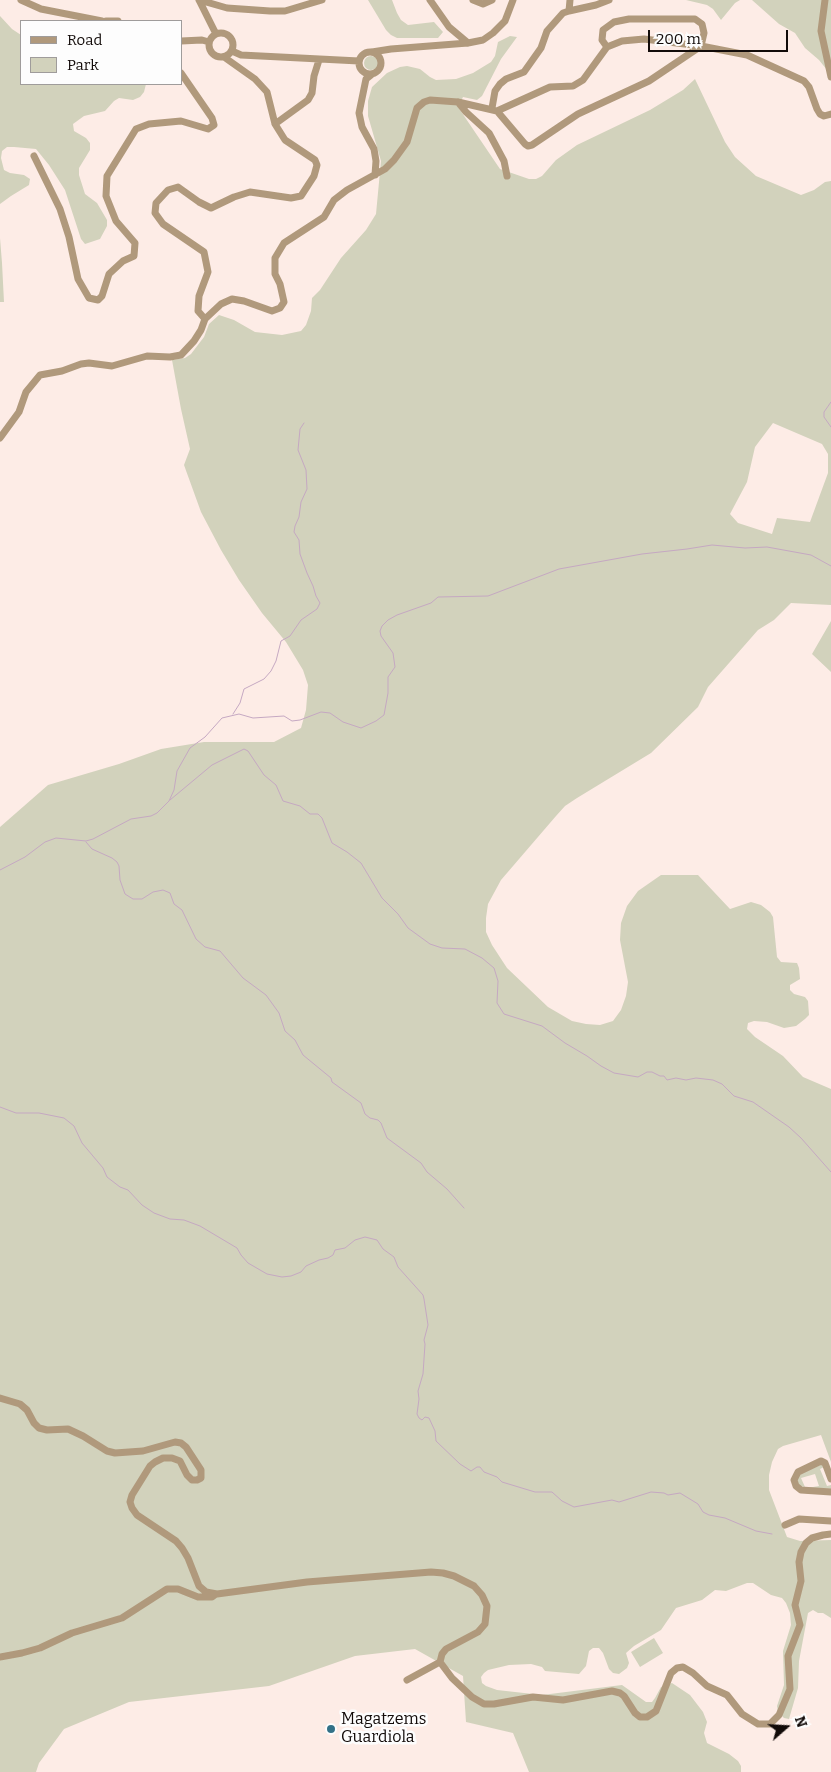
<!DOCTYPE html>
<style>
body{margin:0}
#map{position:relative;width:831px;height:1772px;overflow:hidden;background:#fdece6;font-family:Bitter,serif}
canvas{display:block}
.legend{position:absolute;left:20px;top:20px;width:162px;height:65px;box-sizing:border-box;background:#fdfdfd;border:1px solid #9f9c9b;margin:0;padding:6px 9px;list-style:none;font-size:15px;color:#120b09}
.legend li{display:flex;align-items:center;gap:10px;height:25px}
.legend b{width:25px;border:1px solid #9f9c9b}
.north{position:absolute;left:761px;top:1702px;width:50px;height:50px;-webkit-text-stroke:4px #fdfdfd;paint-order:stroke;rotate:71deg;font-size:14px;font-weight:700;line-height:20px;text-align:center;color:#120b09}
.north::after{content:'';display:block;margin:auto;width:18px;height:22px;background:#120b09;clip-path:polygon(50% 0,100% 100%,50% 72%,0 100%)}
.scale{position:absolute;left:648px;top:30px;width:140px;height:22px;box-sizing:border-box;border:2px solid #120b09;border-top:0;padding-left:6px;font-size:15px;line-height:18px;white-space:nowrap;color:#120b09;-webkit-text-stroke:4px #fdfdfd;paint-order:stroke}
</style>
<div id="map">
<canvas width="831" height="1772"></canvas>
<ul class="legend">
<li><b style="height:6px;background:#b0997c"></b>Road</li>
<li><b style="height:14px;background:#d2d2bc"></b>Park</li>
</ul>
<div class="north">N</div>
<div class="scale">200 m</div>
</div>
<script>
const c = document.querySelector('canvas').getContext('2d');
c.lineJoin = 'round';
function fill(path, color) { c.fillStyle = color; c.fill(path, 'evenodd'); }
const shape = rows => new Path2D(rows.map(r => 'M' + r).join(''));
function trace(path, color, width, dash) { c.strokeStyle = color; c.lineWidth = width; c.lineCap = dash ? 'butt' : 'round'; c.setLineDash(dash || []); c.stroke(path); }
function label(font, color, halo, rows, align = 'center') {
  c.font = font + ' Bitter,serif'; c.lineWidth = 5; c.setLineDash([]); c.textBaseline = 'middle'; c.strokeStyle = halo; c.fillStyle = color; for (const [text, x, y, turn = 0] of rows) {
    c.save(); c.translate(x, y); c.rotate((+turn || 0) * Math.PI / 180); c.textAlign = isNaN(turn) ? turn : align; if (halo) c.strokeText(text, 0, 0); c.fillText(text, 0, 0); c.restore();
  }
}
fill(shape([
 [368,0,392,0,397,13,401,20,408,25,434,22,443,32,438,38,397,38,391,35,386,30],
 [686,0,740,0,735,3,721,20,713,9,707,5],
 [752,0,831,0,831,75,819,60,805,48,795,33,779,24],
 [0,16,12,29,21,35,21,84,146,84,144,92,140,97,133,100,119,98,114,101,105,111,84,116,73,124,74,131,86,138,90,143,90,150,79,168,79,175,85,194,97,203,107,220,107,226,100,239,85,244,81,239,65,190,49,165,36,149,14,147,7,147,2,151,1,158,4,170,10,173,24,175,30,179,29,185,11,196,0,204],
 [510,36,517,37,501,59,482,96,477,100,463,97,458,107,500,169,529,179,536,179,542,176,556,160,577,145,650,110,683,90,695,79,725,142,735,157,756,176,801,195,814,190,825,182,831,181,831,605,791,603,774,620,758,630,708,687,698,707,651,753,577,798,565,806,556,816,501,880,488,904,486,918,486,932,492,945,507,968,548,1007,572,1021,586,1024,600,1025,613,1021,621,1010,626,996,628,982,620,940,621,923,627,906,638,891,661,875,698,875,730,909,751,902,761,905,770,912,773,917,777,957,781,962,797,963,799,968,800,979,790,985,790,990,794,994,805,997,808,1001,809,1015,805,1019,796,1026,784,1028,767,1022,754,1021,748,1023,747,1029,755,1037,783,1056,803,1077,831,1089,831,1462,821,1435,783,1446,778,1449,772,1462,769,1475,769,1490,787,1537,800,1541,831,1540,831,1618,823,1613,818,1613,813,1610,808,1613,799,1661,798,1688,789,1719,784,1718,778,1712,777,1706,784,1685,783,1651,791,1625,790,1613,786,1603,782,1598,771,1595,753,1583,747,1583,726,1591,715,1590,702,1600,676,1608,661,1630,634,1646,626,1653,629,1663,627,1668,619,1674,613,1673,609,1669,603,1653,599,1648,593,1648,589,1651,586,1666,579,1674,545,1671,542,1667,531,1664,509,1665,488,1670,484,1673,481,1677,482,1683,486,1686,497,1690,542,1695,622,1685,646,1702,652,1702,655,1698,661,1687,672,1683,690,1695,703,1712,707,1722,704,1733,707,1743,729,1754,738,1761,741,1766,741,1772,529,1772,513,1733,466,1722,463,1676,415,1649,355,1656,269,1686,129,1702,64,1729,39,1763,36,1772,0,1772,0,827,48,785,119,764,161,749,204,742,274,742,301,728,306,710,308,685,303,670,286,642,262,613,239,580,221,550,201,512,184,465,190,449,181,409,172,360,185,358,191,354,204,337,209,324,219,315,234,320,255,332,282,335,301,331,306,325,311,311,312,298,320,290,341,258,366,230,376,214,381,161,368,116,368,101,372,87,387,73,400,67,407,66,420,69,430,77,436,80,456,79,473,73,491,62,495,56,498,42],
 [773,423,822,444,828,454,828,473,810,522,777,518,772,534,738,523,730,514,747,482,755,447],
 '364 63a7 7 0 1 1 14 0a7 7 0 1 1-14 0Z',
 [0,238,2,263,4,302,0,302],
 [831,621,831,672,812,654],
 [822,1464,824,1467,820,1469,827,1486,831,1485,831,1489,807,1488,819,1486,815,1474,801,1478,805,1487,799,1486,797,1481,798,1475],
 [654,1638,663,1653,640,1667,631,1652]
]), '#d2d2bc');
trace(shape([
 [831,402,824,412,824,417,831,427],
 [233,714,240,703,244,689,264,679,271,671,276,661,281,641,290,636,301,620,317,609,320,603,316,596,313,586,307,573,300,554,299,540,294,532,295,526,299,517,301,502,307,489,306,470,298,450,300,429,304,423],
 [170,800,212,765,244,749,248,751,264,775,276,785,283,801,300,806,310,814,318,814,322,818,332,843,347,852,361,863,382,898,398,914,408,928,430,944,442,948,465,949,482,958,494,968,498,981,497,1003,504,1014,542,1026,565,1043,587,1056,601,1066,614,1073,638,1077,647,1072,652,1072,660,1076,664,1076,667,1080,676,1078,686,1080,696,1078,713,1080,722,1084,734,1096,753,1102,789,1127,801,1138,831,1172],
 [86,842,92,849,112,858,117,862,119,866,120,880,125,894,133,899,142,899,153,892,163,890,170,893,174,904,182,910,196,939,205,947,220,951,243,978,266,995,279,1013,285,1031,295,1040,303,1055,331,1078,332,1082,361,1103,365,1114,370,1118,378,1120,381,1123,387,1138,421,1163,427,1172,447,1189,464,1208],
 [0,870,25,857,45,842,56,838,86,841,93,839,131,819,151,816,157,813,169,801,174,790,177,771,190,748,205,737,222,718,239,714,253,718,284,716,292,721,300,720,321,712,330,713,343,722,361,728,376,721,384,715,388,693,388,677,395,667,393,653,381,636,380,631,382,626,388,620,397,615,431,603,438,597,488,596,559,569,642,554,687,549,712,545,745,548,767,547,811,555,831,566],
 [0,1107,16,1113,39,1113,64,1118,74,1126,82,1143,103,1168,107,1177,120,1187,128,1190,142,1205,154,1213,170,1219,184,1220,200,1226,237,1248,241,1255,248,1263,267,1274,282,1277,291,1276,301,1272,306,1266,319,1260,328,1258,333,1255,335,1250,345,1248,355,1240,365,1237,377,1240,383,1249,394,1257,398,1267,423,1295,424,1299,428,1325,424,1340,425,1344,423,1374,418,1391,419,1399,417,1414,419,1418,422,1420,425,1417,429,1418,435,1431,436,1441,460,1464,471,1471,477,1467,480,1467,484,1472,497,1477,502,1482,535,1492,552,1492,562,1501,574,1507,612,1500,619,1502,651,1492,664,1493,668,1495,680,1493,698,1504,703,1512,709,1515,725,1518,756,1531,772,1534]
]), '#c5a8c2', 1);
trace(shape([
 [21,0,41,9,102,21],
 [199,0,227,8,270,11,285,11,322,0],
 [199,0,216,34],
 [430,0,449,27,468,43],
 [473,0,483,4,492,0],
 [825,0,821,31,831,77],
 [569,11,570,0],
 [106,21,118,21],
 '209 45a12 12 0 1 1 24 0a12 12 0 1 1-24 0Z',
 [181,41,202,40,209,42],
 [607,47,602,40,603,30,614,22,629,19,695,19,702,24,704,33,701,46],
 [232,51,241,55,359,61],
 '359 63a11 11 0 1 1 22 0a11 11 0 1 1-22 0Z',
 [372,52,391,49,468,43,483,40,493,33,505,21,513,0],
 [371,75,366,79,359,113,362,127,374,149,376,161,375,175],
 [458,102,466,112,489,133,504,161,507,176],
 [492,108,495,91,500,84,506,79,524,72,541,48,547,31,563,13,569,11,596,5,609,0],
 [497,111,525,144,528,146,532,145,578,114,649,81,701,46],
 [275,124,308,100,312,93,314,76,319,60],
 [34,156,60,209,69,237,78,279,89,298,98,300,102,296,109,274,123,261,134,256,135,243,116,221,106,196,107,176,136,129,149,124,181,121,208,129,214,125,212,118,181,73],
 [205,319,198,311,199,296,208,272,204,252,163,224,155,213,156,203,168,190,178,187,199,202,211,208,234,197,250,192,291,198,301,196,314,176,317,165,315,160,285,140,275,124,267,92,255,79,224,57],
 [0,438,19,412,26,392,40,375,62,371,81,364,89,363,112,366,147,356,170,357,181,355,194,341,201,330,205,319,221,304,232,299,244,301,272,311,280,308,284,302,280,284,275,274,275,258,284,243,324,217,334,200,347,190,385,169,394,160,407,142,417,108,424,102,430,100,458,102,497,111,550,87,573,86,583,80,607,47,622,41,644,39,701,46,747,55,804,81,809,87,817,109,820,114,824,116,831,114],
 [0,1398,20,1404,27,1410,34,1423,39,1428,47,1430,68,1429,83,1436,107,1451,115,1453,143,1451,175,1442,181,1443,186,1447,201,1470,201,1478,197,1480,192,1480,187,1475,180,1461,172,1458,163,1458,155,1462,150,1466,132,1495,130,1502,132,1508,137,1515,176,1541,182,1548,188,1558,199,1586,206,1592,217,1594,307,1582,431,1572,443,1573,454,1576,474,1586,482,1595,487,1606,485,1624,478,1632,446,1649,442,1654,440,1662,452,1678,472,1697,484,1704,494,1704,533,1697,563,1700,612,1691,620,1693,624,1696,635,1713,640,1717,647,1717,656,1711,671,1673,677,1668,683,1667,693,1673,707,1686,727,1695,742,1714,758,1724,770,1724,779,1715,790,1689,788,1656,800,1625,795,1605,801,1581,799,1562,801,1552,806,1543,812,1538,823,1535,831,1534],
 [831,1479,825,1463,821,1461,798,1472,794,1480,796,1486,801,1490,831,1492],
 [785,1525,799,1519,831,1521],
 [0,1657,22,1653,40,1648,72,1633,122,1618,167,1589,178,1589,198,1597,212,1597,216,1594],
 [407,1680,440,1662]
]), '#b0997c', 7);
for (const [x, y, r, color] of [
 [331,1729,5,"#337187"]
]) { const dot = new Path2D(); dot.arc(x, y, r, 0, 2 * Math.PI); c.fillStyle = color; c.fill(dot); trace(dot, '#fdfdfd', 2); }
label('16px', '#120b09', '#fdfdfd', [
 ["Magatzems",341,1720],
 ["Guardiola",341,1738]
], 'left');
</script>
